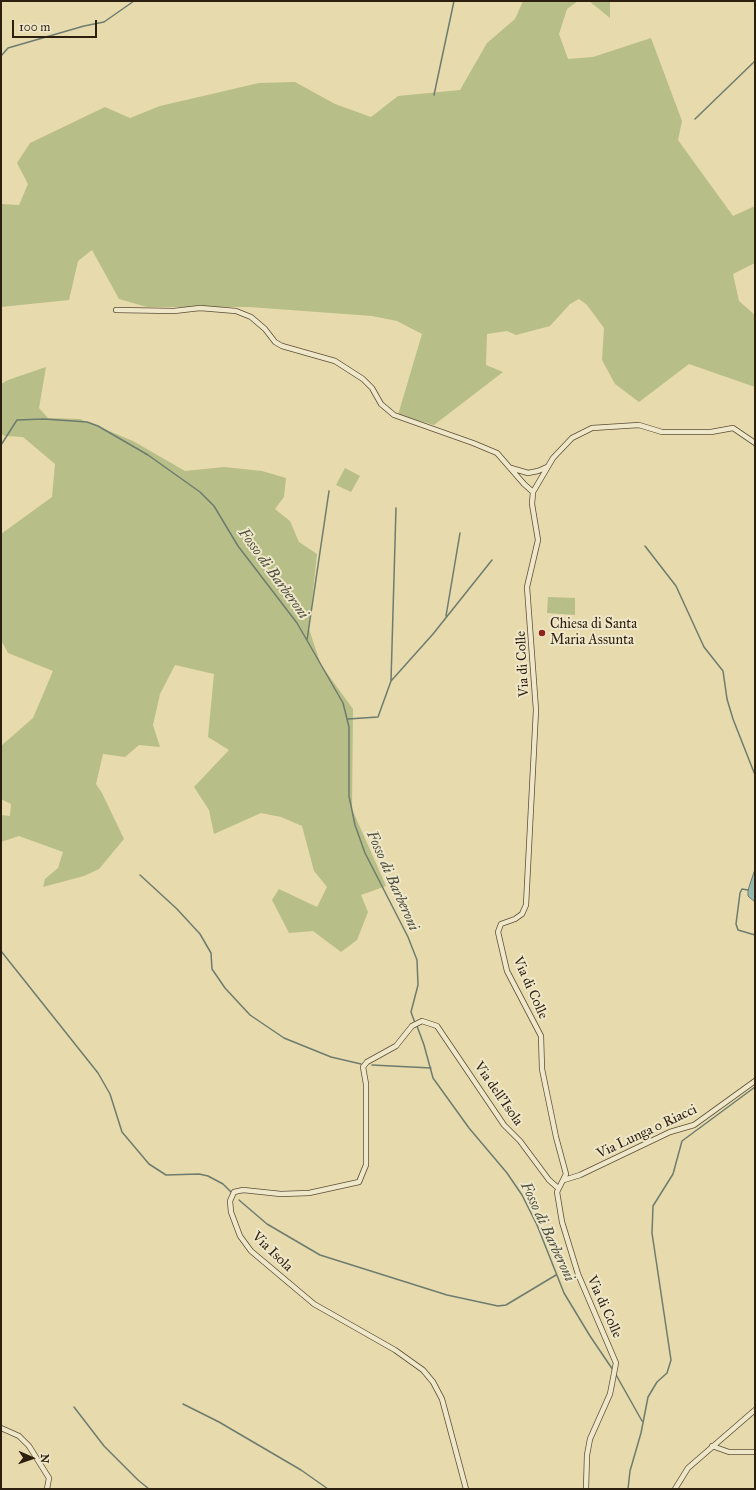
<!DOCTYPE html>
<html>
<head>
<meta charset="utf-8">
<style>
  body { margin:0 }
  #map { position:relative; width:756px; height:1490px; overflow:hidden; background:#e7daac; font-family:"IM FELL Great Primer",serif }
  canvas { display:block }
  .frame { position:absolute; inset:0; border:2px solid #2d1f0f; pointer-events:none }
  .north { position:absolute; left:12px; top:1438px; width:40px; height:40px; -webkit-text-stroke:3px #efe7c9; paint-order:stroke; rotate:92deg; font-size:11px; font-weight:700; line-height:16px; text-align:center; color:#2d1f0f }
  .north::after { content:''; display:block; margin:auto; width:14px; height:18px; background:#2d1f0f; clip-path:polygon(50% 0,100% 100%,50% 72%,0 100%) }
  .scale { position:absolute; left:12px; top:20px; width:85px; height:18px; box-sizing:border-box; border:2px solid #2d1f0f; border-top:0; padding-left:5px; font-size:12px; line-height:14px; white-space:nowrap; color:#2d1f0f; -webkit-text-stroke:3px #efe7c9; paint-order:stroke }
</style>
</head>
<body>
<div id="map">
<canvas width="756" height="1490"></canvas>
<div class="frame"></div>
<div class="north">N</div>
<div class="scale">100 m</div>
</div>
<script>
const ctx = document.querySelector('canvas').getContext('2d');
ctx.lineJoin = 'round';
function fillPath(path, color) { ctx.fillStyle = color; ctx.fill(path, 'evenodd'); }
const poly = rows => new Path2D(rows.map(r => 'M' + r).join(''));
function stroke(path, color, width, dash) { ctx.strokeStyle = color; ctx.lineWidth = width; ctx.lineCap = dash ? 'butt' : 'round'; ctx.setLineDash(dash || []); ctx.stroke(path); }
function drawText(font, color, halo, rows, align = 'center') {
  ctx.font = font + ' "IM FELL Great Primer",serif'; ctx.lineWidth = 4; ctx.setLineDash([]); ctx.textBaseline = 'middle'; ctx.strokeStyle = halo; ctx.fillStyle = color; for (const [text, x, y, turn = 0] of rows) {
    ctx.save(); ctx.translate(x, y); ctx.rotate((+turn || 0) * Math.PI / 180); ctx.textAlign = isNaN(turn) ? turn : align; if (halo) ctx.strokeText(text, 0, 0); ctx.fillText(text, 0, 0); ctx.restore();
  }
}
const green = poly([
  [523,1,578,1,567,9,559,34,568,59,593,57,651,38,682,121,678,140,733,216,755,206,755,263,733,274,739,301,755,315,755,387,689,364,639,402,615,384,602,360,604,328,587,305,579,299,570,304,550,326,516,335,507,331,487,334,486,365,503,372,434,425,398,415,422,334,397,321,372,316,249,307,147,307,119,299,92,250,78,261,69,300,1,307,1,204,19,205,28,184,17,163,30,143,105,107,130,118,160,106,259,83,295,82,335,104,371,117,398,96,460,90,487,43,515,19],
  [589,1,610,1,610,18],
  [46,367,39,408,48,418,80,419,133,441,185,471,224,467,262,471,286,478,284,497,275,509,290,521,299,542,317,554,309,629,321,665,353,709,352,809,386,886,361,895,368,912,357,940,341,952,313,931,289,933,272,900,279,889,317,907,327,887,314,871,302,826,281,817,261,813,214,834,209,810,194,787,229,750,208,737,214,674,175,665,160,694,153,725,160,747,139,745,125,757,103,754,96,784,102,793,124,839,99,869,84,876,43,887,45,879,58,868,63,852,19,836,1,842,1,815,10,816,11,804,1,799,1,746,33,718,53,671,8,653,1,640,1,534,52,497,55,464,23,437,5,436,1,434,1,384,8,380],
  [345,468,360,476,351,492,336,485],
  [548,597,575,598,575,615,547,613]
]);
const water = poly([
  [755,869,755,902,748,896,748,890,755,869]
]);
const stream = poly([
  [1,56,8,48,84,26,104,22,134,1],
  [434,95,454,1],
  [695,119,755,61],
  [1,445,17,420,44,419,87,422,98,426,148,455,200,492,214,506,238,546,297,623,343,703,349,727,349,796,355,825,365,853,408,937,417,960,418,985,411,1012,415,1023],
  [645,546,676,586,704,647,723,671,727,699,733,719,755,775],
  [446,616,460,533],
  [307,640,329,491],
  [391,681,433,634,492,560],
  [348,719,378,717,391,681,396,508],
  [140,875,177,909,200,934,211,953,212,969,225,988,250,1015,284,1038,331,1057,361,1064],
  [748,890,742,889,740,893,736,924,738,930,755,935],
  [1,951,98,1073,110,1094,122,1132,149,1164,166,1175,199,1174,208,1176,223,1184,231,1192],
  [417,1026,424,1045,433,1078,469,1128,507,1173,522,1195,537,1225,564,1293,590,1336,613,1370],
  [755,1047,755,1058],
  [372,1065,431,1068],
  [239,1200,267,1224,320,1255,447,1295,498,1306,506,1305,556,1275],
  [615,1373,642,1421],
  [183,1404,219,1422,301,1470,328,1489],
  [74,1407,104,1446,138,1480,149,1489],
  [628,1489,630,1471,641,1433,648,1397,657,1382,667,1373,671,1360,652,1233,653,1206,673,1174,682,1141,755,1087]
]);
const street = poly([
  [116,310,174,311,200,308,236,311,251,317,265,329,275,342,282,346,335,361,363,379,372,388,381,404,394,415,473,443,497,453,524,484,533,492,553,458,572,438,592,428,639,425,662,432,711,432,733,428,755,443],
  [511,468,528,473,538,471,547,467],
  [533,492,532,504,538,540,527,587,536,710,526,905,522,914,515,919,501,924,498,932,507,971,541,1036,542,1069,556,1137,566,1174,557,1192,562,1222,578,1274,616,1363,610,1394,590,1439,587,1455,586,1489],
  [564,1180,580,1175,670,1132,694,1125,755,1081],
  [1,1428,19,1436,29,1446,49,1478,47,1489],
  [712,1446,729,1452,755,1452],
  [466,1489,442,1399,433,1382,423,1370,395,1350,314,1304,251,1251,240,1236,231,1212,230,1201,234,1192,243,1190,281,1194,309,1193,359,1182,366,1165,366,1084,363,1067,367,1062,396,1046,412,1026,422,1021,437,1026,504,1125,520,1141,549,1180,558,1188],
  [675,1489,688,1468,755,1410]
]);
const markers = [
  [542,633,4,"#8f2418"]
];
const poiNames = [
  ["Chiesa di Santa",550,625],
  ["Maria Assunta",550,641]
];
const streetNames = [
  ["Via di Colle",523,664,-93],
  ["Via di Colle",530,988,66],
  ["Via dell'Isola",498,1094,55],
  ["Via Lunga o Riacci",647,1132,-25],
  ["Via Isola",272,1252,44],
  ["Via di Colle",604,1307,66]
];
const waterNames = [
  ["Fosso di Barberoni",273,574,54],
  ["Fosso di Barberoni",392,881,66],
  ["Fosso di Barberoni",547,1232,65]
];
fillPath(green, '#b8be87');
fillPath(water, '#97baaf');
stroke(water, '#6d7c6f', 1);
stroke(stream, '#6d7c6f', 1.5);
stroke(street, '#5c4e36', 6);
stroke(street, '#efe7c9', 4.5);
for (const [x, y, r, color] of markers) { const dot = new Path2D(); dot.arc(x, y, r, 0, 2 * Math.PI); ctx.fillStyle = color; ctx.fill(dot); stroke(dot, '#efe7c9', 1.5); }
drawText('14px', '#2d1f0f', '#efe7c9', poiNames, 'left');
drawText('14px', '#2d1f0f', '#efe7c9', streetNames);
drawText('italic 15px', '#4d4e3f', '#efe7c9', waterNames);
</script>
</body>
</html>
